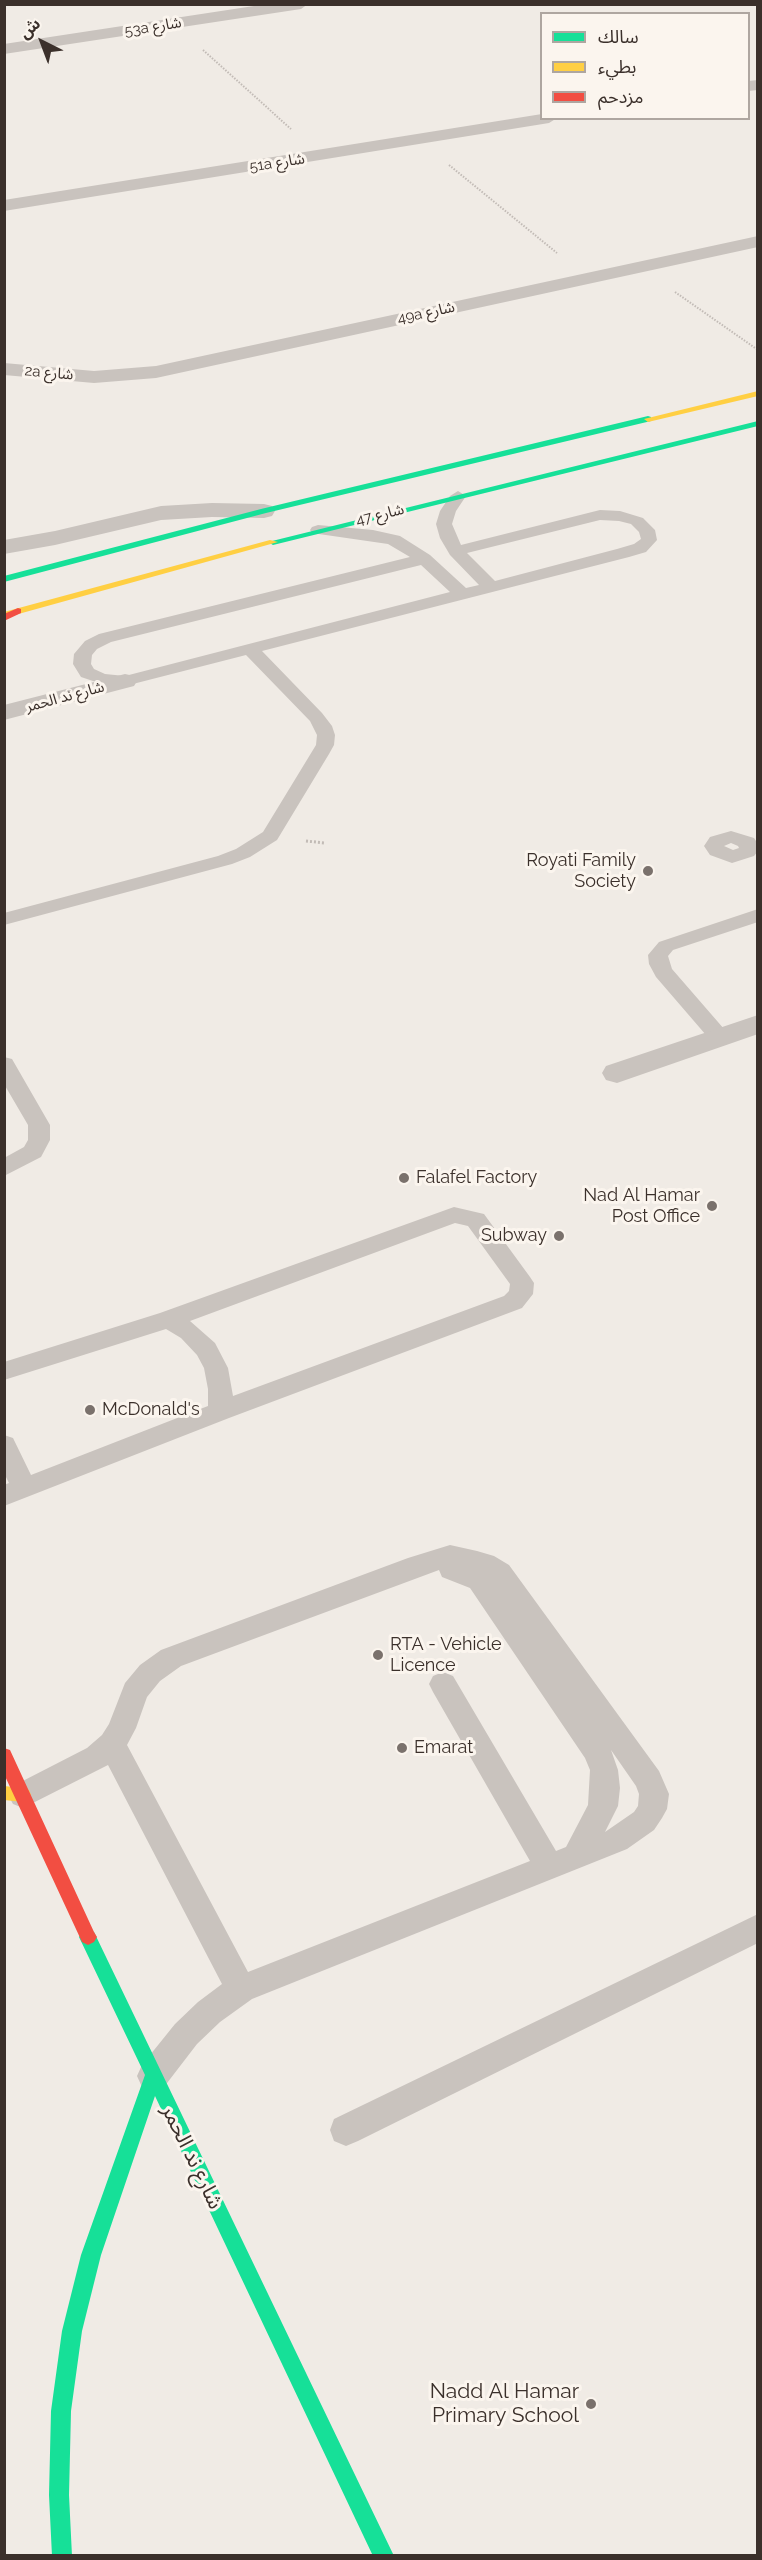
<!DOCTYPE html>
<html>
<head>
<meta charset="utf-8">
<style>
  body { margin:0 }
  #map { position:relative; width:762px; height:2560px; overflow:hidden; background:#f0ebe5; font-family:Raleway,"Noto Sans Arabic",sans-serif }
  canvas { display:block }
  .frame { position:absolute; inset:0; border:6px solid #3b302b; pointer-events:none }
  .legend { position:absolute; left:540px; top:12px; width:210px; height:108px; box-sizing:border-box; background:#fbf5ee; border:2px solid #aea6a0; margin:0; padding:8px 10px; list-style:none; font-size:18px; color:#3b302b }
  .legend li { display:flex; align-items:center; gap:12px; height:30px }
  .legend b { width:30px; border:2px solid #aea6a0 }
  .north { position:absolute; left:12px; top:12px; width:60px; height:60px; -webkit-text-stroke:4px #fbf5ee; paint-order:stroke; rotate:318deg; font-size:16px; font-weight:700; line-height:24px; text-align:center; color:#3b302b }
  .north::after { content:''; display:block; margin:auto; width:21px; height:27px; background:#3b302b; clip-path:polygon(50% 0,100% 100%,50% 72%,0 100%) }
</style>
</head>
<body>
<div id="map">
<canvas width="762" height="2560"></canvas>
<div class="frame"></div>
<ul class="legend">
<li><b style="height:8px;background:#16e098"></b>سالك</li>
<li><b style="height:8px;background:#ffcf43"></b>بطيء</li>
<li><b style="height:8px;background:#f24e42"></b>مزدحم</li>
</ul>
<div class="north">ش</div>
</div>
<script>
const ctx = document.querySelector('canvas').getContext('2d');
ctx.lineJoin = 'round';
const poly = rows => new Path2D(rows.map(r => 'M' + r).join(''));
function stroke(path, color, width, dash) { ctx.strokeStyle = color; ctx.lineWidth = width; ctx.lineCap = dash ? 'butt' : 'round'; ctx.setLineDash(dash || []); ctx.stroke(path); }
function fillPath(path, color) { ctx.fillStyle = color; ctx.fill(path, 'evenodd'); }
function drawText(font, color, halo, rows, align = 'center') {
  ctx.font = font + ' Raleway,"Noto Sans Arabic",sans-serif'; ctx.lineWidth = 6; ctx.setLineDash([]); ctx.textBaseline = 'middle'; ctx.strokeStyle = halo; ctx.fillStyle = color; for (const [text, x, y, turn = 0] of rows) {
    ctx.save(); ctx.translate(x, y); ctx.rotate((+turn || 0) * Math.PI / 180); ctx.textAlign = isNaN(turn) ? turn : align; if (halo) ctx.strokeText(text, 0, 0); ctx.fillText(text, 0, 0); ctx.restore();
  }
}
const pathFar1 = poly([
  [203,50,291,129],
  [449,165,557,253],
  [675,292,758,350]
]);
const path = poly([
  [306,841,325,843]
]);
const lane = poly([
  [458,491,466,496,456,511,452,524,461,545,600,510,620,511,643,518,655,530,657,540,646,552,629,557,262,651,322,713,332,726,335,735,334,745,329,754,277,840,250,857,232,864,4,925,4,913,218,856,236,849,263,832,316,745,317,735,310,721,246,655,125,686,102,684,81,677,73,664,74,654,85,641,99,634,410,557,388,544,312,533,310,530,312,527,318,525,373,530,400,536,430,555,466,588,479,585,450,555,440,538,436,524,440,511,450,496,458,491],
  [600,520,619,521,631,524,639,532,641,539,634,544,617,549,495,581,467,553,600,520],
  [421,565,450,592,125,676,105,674,94,669,91,664,92,655,97,649,111,642,421,565],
  [731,831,754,838,758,844,758,851,754,856,732,863,710,855,704,846,710,837,731,831],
  [731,843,738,846,739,848,733,850,724,846,731,843],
  [758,909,758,922,673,950,668,956,672,969,731,1037,728,1042,720,1044,712,1042,656,977,649,964,648,955,659,942,758,909],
  [4,1057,12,1059,50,1125,50,1140,41,1157,4,1176,4,1158,24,1147,28,1140,28,1125,4,1084,4,1057],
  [454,1207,484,1214,530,1277,534,1283,533,1294,522,1308,229,1418,4,1506,4,1485,9,1483,4,1473,4,1435,13,1438,31,1475,208,1406,208,1389,204,1368,197,1355,181,1338,166,1329,4,1380,4,1362,160,1313,454,1207],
  [455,1223,468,1226,510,1284,509,1291,504,1296,233,1396,228,1368,215,1343,190,1321,455,1223],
  [450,1545,477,1551,494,1556,509,1565,659,1771,669,1794,667,1809,662,1818,654,1830,627,1849,252,1999,220,2022,197,2044,164,2087,153,2091,142,2087,137,2076,142,2065,175,2024,198,2002,222,1984,108,1765,23,1808,13,1804,8,1795,13,1786,87,1748,102,1735,109,1724,125,1683,140,1665,161,1650,408,1558,450,1545],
  [439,1570,442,1577,470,1588,585,1758,590,1770,588,1805,566,1847,556,1851,453,1676,443,1672,433,1676,429,1684,433,1692,530,1861,248,1972,127,1745,136,1728,147,1697,160,1681,181,1666,439,1570],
  [611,1750,636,1786,639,1794,638,1806,634,1812,605,1832,618,1806,620,1788,618,1770,611,1750],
  [758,1914,758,1943,358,2141,346,2146,334,2141,330,2130,334,2119,758,1914]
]);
const street = poly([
  [267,4,308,4,301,9,4,54,4,44,267,4],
  [758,80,758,90,748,91,748,81,758,80],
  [542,114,542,118,557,118,549,123,4,211,4,200,542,114],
  [758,236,758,247,156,378,94,383,4,375,4,363,94,371,156,366,758,236],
  [212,503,264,504,272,506,275,511,272,516,264,518,212,517,161,520,55,545,4,554,4,540,55,531,161,506,212,503],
  [125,674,134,676,137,681,134,686,4,720,4,705,125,674],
  [758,1015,758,1034,617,1083,606,1080,602,1073,606,1066,758,1015]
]);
const fast = poly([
  [648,416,651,417,651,421,266,513,4,582,4,576,261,509,648,416],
  [758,421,758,426,273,545,268,542,758,421],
  [88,1929,94,1932,394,2556,373,2556,155,2096,101,2255,82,2331,71,2411,69,2495,72,2556,52,2556,49,2495,51,2411,62,2331,81,2255,145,2075,79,1937,82,1932,88,1929]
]);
const slow = poly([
  [758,391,758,396,648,422,644,419,758,391],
  [270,540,278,542,4,618,4,612,270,540],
  [4,1786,23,1788,29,1790,31,1795,29,1800,23,1802,4,1800,4,1786]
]);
const jam = poly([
  [18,608,21,609,21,613,4,621,4,614,18,608],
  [4,1748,10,1750,94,1932,97,1937,94,1942,88,1945,82,1942,4,1774,4,1748]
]);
const markers = [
  [648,871,6,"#7a716c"],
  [404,1178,6,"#7a716c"],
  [712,1206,6,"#7a716c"],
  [559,1236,6,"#7a716c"],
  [90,1410,6,"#7a716c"],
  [378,1655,6,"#7a716c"],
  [402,1748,6,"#7a716c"],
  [591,2404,6,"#7a716c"]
];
const farStreetnames = [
  ["53a شارع",153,27,-9],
  ["51a شارع",277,163,-9],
  ["49a شارع",426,313,-12],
  ["2a شارع",49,373,5],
  ["شارع 47",380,515,-14],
  ["شارع ند الحمر",65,697,-15]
];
const poiNames = [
  ["Royati Family",636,861,"right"],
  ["Society",636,882,"right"],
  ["Falafel Factory",416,1178],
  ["Nad Al Hamar",700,1196,"right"],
  ["Post Office",700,1217,"right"],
  ["Subway",547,1236,"right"],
  ["McDonald's",102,1410],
  ["RTA - Vehicle",390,1645],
  ["Licence",390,1666],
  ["Emarat",414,1748]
];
const nearStreetnames = [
  ["شارع ند الحمر",192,2157,64]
];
const nearPoinames = [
  ["Nadd Al Hamar",579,2392],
  ["Primary School",579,2416]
];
stroke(pathFar1, '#c2bbb6', 2, [1.5, 1.5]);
stroke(path, '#c2bbb6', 3, [2, 2]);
fillPath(lane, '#c9c3be');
fillPath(street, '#c9c3be');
fillPath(fast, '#16e098');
fillPath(slow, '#ffcf43');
fillPath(jam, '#f24e42');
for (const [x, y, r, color] of markers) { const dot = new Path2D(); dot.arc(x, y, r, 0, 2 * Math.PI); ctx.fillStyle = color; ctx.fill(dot); stroke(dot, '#fbf5ee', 2); }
drawText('15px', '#3b302b', '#fbf5ee', farStreetnames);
drawText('18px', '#3b302b', '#fbf5ee', poiNames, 'left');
drawText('21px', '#3b302b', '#fbf5ee', nearStreetnames);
drawText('21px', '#3b302b', '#fbf5ee', nearPoinames, 'right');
</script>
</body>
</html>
